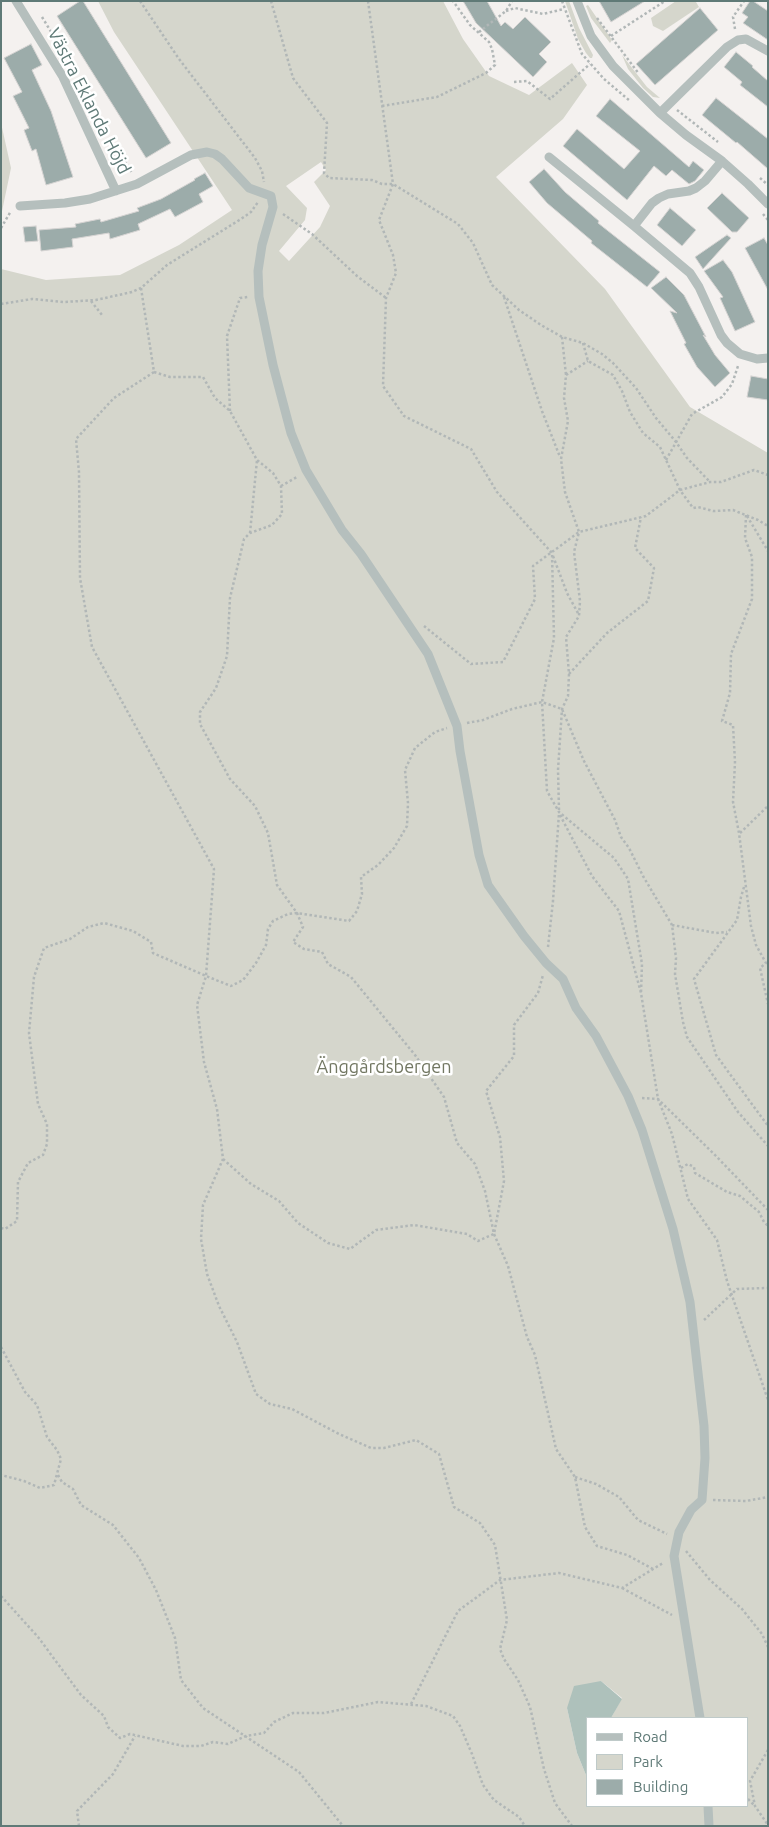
<!DOCTYPE html>
<html>
<head>
<meta charset="utf-8">
<style>
  body { margin:0 }
  #map { position:relative; width:769px; height:1827px; overflow:hidden; background:#f4f1ef; font-family:Ubuntu,sans-serif }
  canvas { display:block }
  .frame { position:absolute; inset:0; border:2px solid #5f7a77; pointer-events:none }
  .legend { position:absolute; left:586px; top:1717px; width:162px; height:90px; box-sizing:border-box; background:#fff; border:1px solid #bfcac9; margin:0; padding:6px 9px; list-style:none; font-size:15px; color:#5f7a77 }
  .legend li { display:flex; align-items:center; gap:10px; height:25px }
  .legend b { width:25px; border:1px solid #bfcac9 }
</style>
</head>
<body>
<div id="map">
<canvas width="769" height="1827"></canvas>
<div class="frame"></div>
<ul class="legend">
<li><b style="height:6px;background:#b5bfbd"></b>Road</li>
<li><b style="height:14px;background:#d5d6cc"></b>Park</li>
<li><b style="height:14px;background:#9cacaa"></b>Building</li>
</ul>
</div>
<script>
const ctx = document.querySelector('canvas').getContext('2d');
ctx.lineJoin = 'round';
function fillPath(path, color) { ctx.fillStyle = color; ctx.fill(path, 'evenodd'); }
const poly = rows => new Path2D(rows.map(r => 'M' + r).join(''));
function stroke(path, color, width, dash) { ctx.strokeStyle = color; ctx.lineWidth = width; ctx.lineCap = dash ? 'butt' : 'round'; ctx.setLineDash(dash || []); ctx.stroke(path); }
function drawText(font, color, halo, rows, align = 'center') {
  ctx.font = font + ' Ubuntu,sans-serif'; ctx.lineWidth = 5; ctx.setLineDash([]); ctx.textBaseline = 'middle'; ctx.strokeStyle = halo; ctx.fillStyle = color; for (const [text, x, y, turn = 0] of rows) {
    ctx.save(); ctx.translate(x, y); ctx.rotate((+turn || 0) * Math.PI / 180); ctx.textAlign = isNaN(turn) ? turn : align; if (halo) ctx.strokeText(text, 0, 0); ctx.fillText(text, 0, 0); ctx.restore();
  }
}
const green = poly([
  [98,1,443,1,463,39,489,76,529,95,572,63,587,85,563,119,496,177,605,289,690,407,768,453,768,1826,1,1826,1,269,46,280,120,275,179,245,232,210,114,32],
  [321,162,326,170,314,182,330,206,320,227,289,261,279,251,305,220,307,208,286,186],
  [601,1681,622,1698,611,1718,748,1718,748,1806,588,1806,588,1780,577,1753,567,1708],
  [565,1,569,1,579,28,593,55,592,58,590,58,586,53,578,39],
  [676,1,697,1,696,2,699,7,663,31,653,26,651,18],
  [588,5,612,40,610,43,591,18,586,6],
  [622,55,647,87,660,98,653,97,643,88,628,69],
  [1,123,11,168,1,216]
]);
const water = poly([
  [601,1681,622,1699,611,1718,588,1718,588,1780,577,1753,567,1708,574,1686]
]);
const building = poly([
  [80,1,83,1,171,143,146,158,57,16,80,1],
  [463,1,487,1,501,26,505,22,513,29,525,17,551,42,539,54,547,62,533,77,476,23,463,1],
  [599,1,645,1,611,22,599,1],
  [750,1,753,1,768,11,768,40,743,23,748,17,742,13,750,1],
  [700,8,718,30,655,85,636,64,700,8],
  [31,44,42,65,32,70,51,111,73,177,46,185,36,149,32,151,24,130,29,128,13,96,22,92,4,58,31,44],
  [736,52,753,66,752,67,768,81,768,107,740,85,742,82,724,67,736,52],
  [716,98,768,139,768,169,737,142,736,143,702,115,716,98],
  [610,99,689,167,693,161,704,170,695,181,689,184,672,170,666,176,654,166,627,200,563,146,577,129,624,169,640,151,596,116,610,99],
  [544,169,565,192,599,221,598,223,660,272,647,287,591,243,592,241,547,203,529,182,544,169],
  [205,173,213,186,199,194,203,202,175,217,170,209,138,224,140,230,110,239,109,233,72,239,73,247,41,251,39,230,76,227,75,224,100,219,101,222,139,211,137,208,161,199,195,180,194,179,205,173],
  [722,193,749,218,737,232,732,232,707,208,722,193],
  [670,208,696,230,682,246,657,225,670,208],
  [36,226,38,241,25,242,23,227,36,226],
  [727,235,731,238,703,269,695,257,727,235],
  [764,238,768,245,768,290,745,248,764,238],
  [723,260,732,272,755,322,735,331,720,298,723,297,704,271,723,260],
  [666,277,684,295,706,337,703,335,715,355,730,373,715,387,697,367,684,344,686,343,670,311,677,313,651,288,666,277],
  [751,376,768,379,768,400,747,397,751,376]
]);
const path = poly([
  [140,1,179,59,255,158,262,171,264,182],
  [271,1,293,78,327,123,324,173,329,178,372,180,382,184,393,184,458,224,473,243,492,285,519,310,541,325,562,337,583,343,602,354,613,363,636,388,656,418,676,442,687,458,710,482],
  [368,1,393,184,379,220,393,255,396,273,386,298,383,386,404,416,471,449,497,492,552,553,554,638,542,702,547,791,559,812,614,858,628,879,642,964,641,993],
  [562,1,582,54,604,79,630,101],
  [506,11,515,8,543,14,564,9],
  [42,17,64,53],
  [597,18,639,74],
  [735,29,733,17,744,1],
  [479,32,506,11,512,1],
  [611,36,665,1],
  [514,82,527,81,550,99,590,64],
  [382,106,437,97,486,73,495,65,492,49,489,42,470,25,453,1],
  [677,110,718,142],
  [112,155,123,158,132,173],
  [760,178,768,185],
  [283,214,312,234,357,276,386,298],
  [763,214,768,220],
  [1,228,11,211],
  [141,288,154,372],
  [504,297,542,411,560,457],
  [91,301,102,315],
  [1,304,32,299,64,302,96,300,132,292,141,288,167,265,241,219,251,212,258,202],
  [562,337,566,375],
  [583,343,588,361,613,375,622,391,630,412,643,433,660,447,680,490,693,508,698,507,713,511,733,510,758,520,768,526],
  [154,372,114,398,76,439,79,472,80,578,92,647,214,869,206,976,197,1005,204,1062,217,1109,223,1159,203,1205,201,1239,207,1274,219,1306,237,1342,256,1394,270,1404,292,1409,339,1434,371,1448,384,1448,416,1440,439,1454,454,1507,480,1523,495,1545,507,1620,500,1649,504,1659,518,1680,530,1707,544,1769,555,1803,572,1826],
  [154,372,170,377,203,377,215,398,230,411,257,460,273,473,281,486,282,514,272,525,250,533,244,539,230,598,227,656,216,688,200,712,200,724,230,779,255,806,268,833,277,885,297,913,303,927,293,942,304,949,322,952,328,964,351,977,415,1055,444,1097,457,1143,475,1164,485,1191,494,1234,508,1266,527,1337,535,1355,556,1449,575,1477,585,1527,597,1546,627,1555,653,1569],
  [230,411,227,336,240,298,248,297],
  [666,460,692,414,722,397,732,384,738,366],
  [281,486,297,477],
  [746,515,745,538,752,557,752,599,731,654,730,693,722,721,733,725,735,762,733,802,739,833,751,926,756,945,766,963,760,968,768,1004],
  [747,516,768,551],
  [250,533,257,460],
  [553,556,567,593,579,615],
  [424,626,471,664,503,662,535,599,533,566,579,532,646,516,680,490,710,482,721,482,754,470,768,475],
  [569,674,607,633,648,601,654,568,635,548,641,517],
  [467,723,483,720,512,709,542,702,562,709,584,761,615,820,621,837,629,848,643,876,672,925,676,958,675,974,683,1022,687,1037,738,1112,768,1146],
  [559,810,558,770,562,709,568,696,569,674,566,637,579,616,580,601,574,552,579,532,565,492,561,459,568,421,564,398,566,375,588,361],
  [560,815,592,876,619,911,641,993,658,1099,672,1134,688,1199,717,1240,727,1281,768,1400],
  [740,833,768,806],
  [744,887,741,897,737,920,694,979,716,1055,768,1126],
  [672,925,716,933,727,932],
  [548,947,553,901,559,813],
  [642,1098,658,1099,715,1155,768,1210],
  [223,1159,251,1184,279,1201,298,1223,328,1243,350,1249,376,1230,414,1225,467,1234,478,1241,494,1234,504,1181,500,1137,486,1091,514,1056,514,1025,538,993,543,975],
  [681,1168,688,1164,694,1167,695,1173,727,1192,740,1196,759,1212,764,1222,768,1226],
  [1,1228,5,1229,17,1221,18,1182,28,1163,43,1155,47,1144,47,1124,38,1104,29,1033,34,977,44,948,70,939,88,927,104,923,133,931,151,942,153,953,206,976,231,986,243,980,256,963,266,945,268,929,273,921,288,914,297,913,349,921,357,911,362,894,361,877,378,865,394,848,407,826,408,803,405,770,415,748,435,732,447,728],
  [704,1320,737,1289,768,1288],
  [1,1347,25,1392,37,1405,47,1437,57,1450,61,1459,54,1485,40,1488,24,1481,1,1475],
  [58,1475,62,1482,73,1489,81,1505,113,1525,139,1558,156,1590,175,1638,181,1680,203,1708,299,1772,343,1826],
  [575,1477,596,1484,619,1497,638,1520,667,1534],
  [713,1500,746,1501,768,1497],
  [686,1551,710,1580,742,1609,762,1634,768,1647],
  [622,1588,672,1615],
  [1,1596,38,1637,81,1695,104,1716,108,1727,120,1738,130,1734,183,1746,201,1746,213,1742,228,1744,246,1736,264,1733,274,1722,293,1713,324,1713,378,1702,426,1706,453,1716,460,1726,472,1754,483,1785,494,1800,519,1817,525,1826],
  [411,1704,458,1611,500,1580,559,1573,622,1588,663,1563],
  [768,1750,750,1781,755,1806,768,1825],
  [748,1799,754,1805],
  [79,1826,77,1811,113,1774,135,1736]
]);
const minor = poly([
  [16,1,63,77,116,191],
  [577,1,591,36,613,66,660,113,686,135,722,161,748,184,768,204],
  [660,113,727,47,738,40,746,39,768,51],
  [549,157,634,226,690,273,699,287,721,335,727,343,740,354,757,359,768,358],
  [20,206,65,203,90,199,137,184,191,155,207,152,215,154,222,159,249,188,271,196,273,207,262,245,258,271,259,297,273,365,291,433,306,470,342,530,361,554,428,654,457,726,460,751,479,855,488,885,524,936,546,963,563,979,576,1008,596,1036,628,1096,642,1130,673,1229,690,1302,704,1426,705,1458,702,1500,691,1510,679,1532,674,1556,700,1718],
  [634,226,652,203,659,198,668,194,689,191,696,188,705,181,722,161],
  [708,1806,709,1826]
]);
const streetNames = [
  ["Västra Eklanda Höjd",89,101,63]
];
const parkNames = [
  ["Änggårdsbergen",384,1067]
];
fillPath(green, '#d5d6cc');
fillPath(water, '#aec1bb');
fillPath(building, '#9cacaa');
stroke(building, '#d5d3d2', 1);
stroke(path, '#b1b7b7', 2.5, [2.5, 2.5]);
stroke(minor, '#b5bfbd', 9);
drawText('18px', '#5f7a77', '#fff', streetNames);
drawText('18px', '#727762', '#fff', parkNames);
</script>
</body>
</html>
